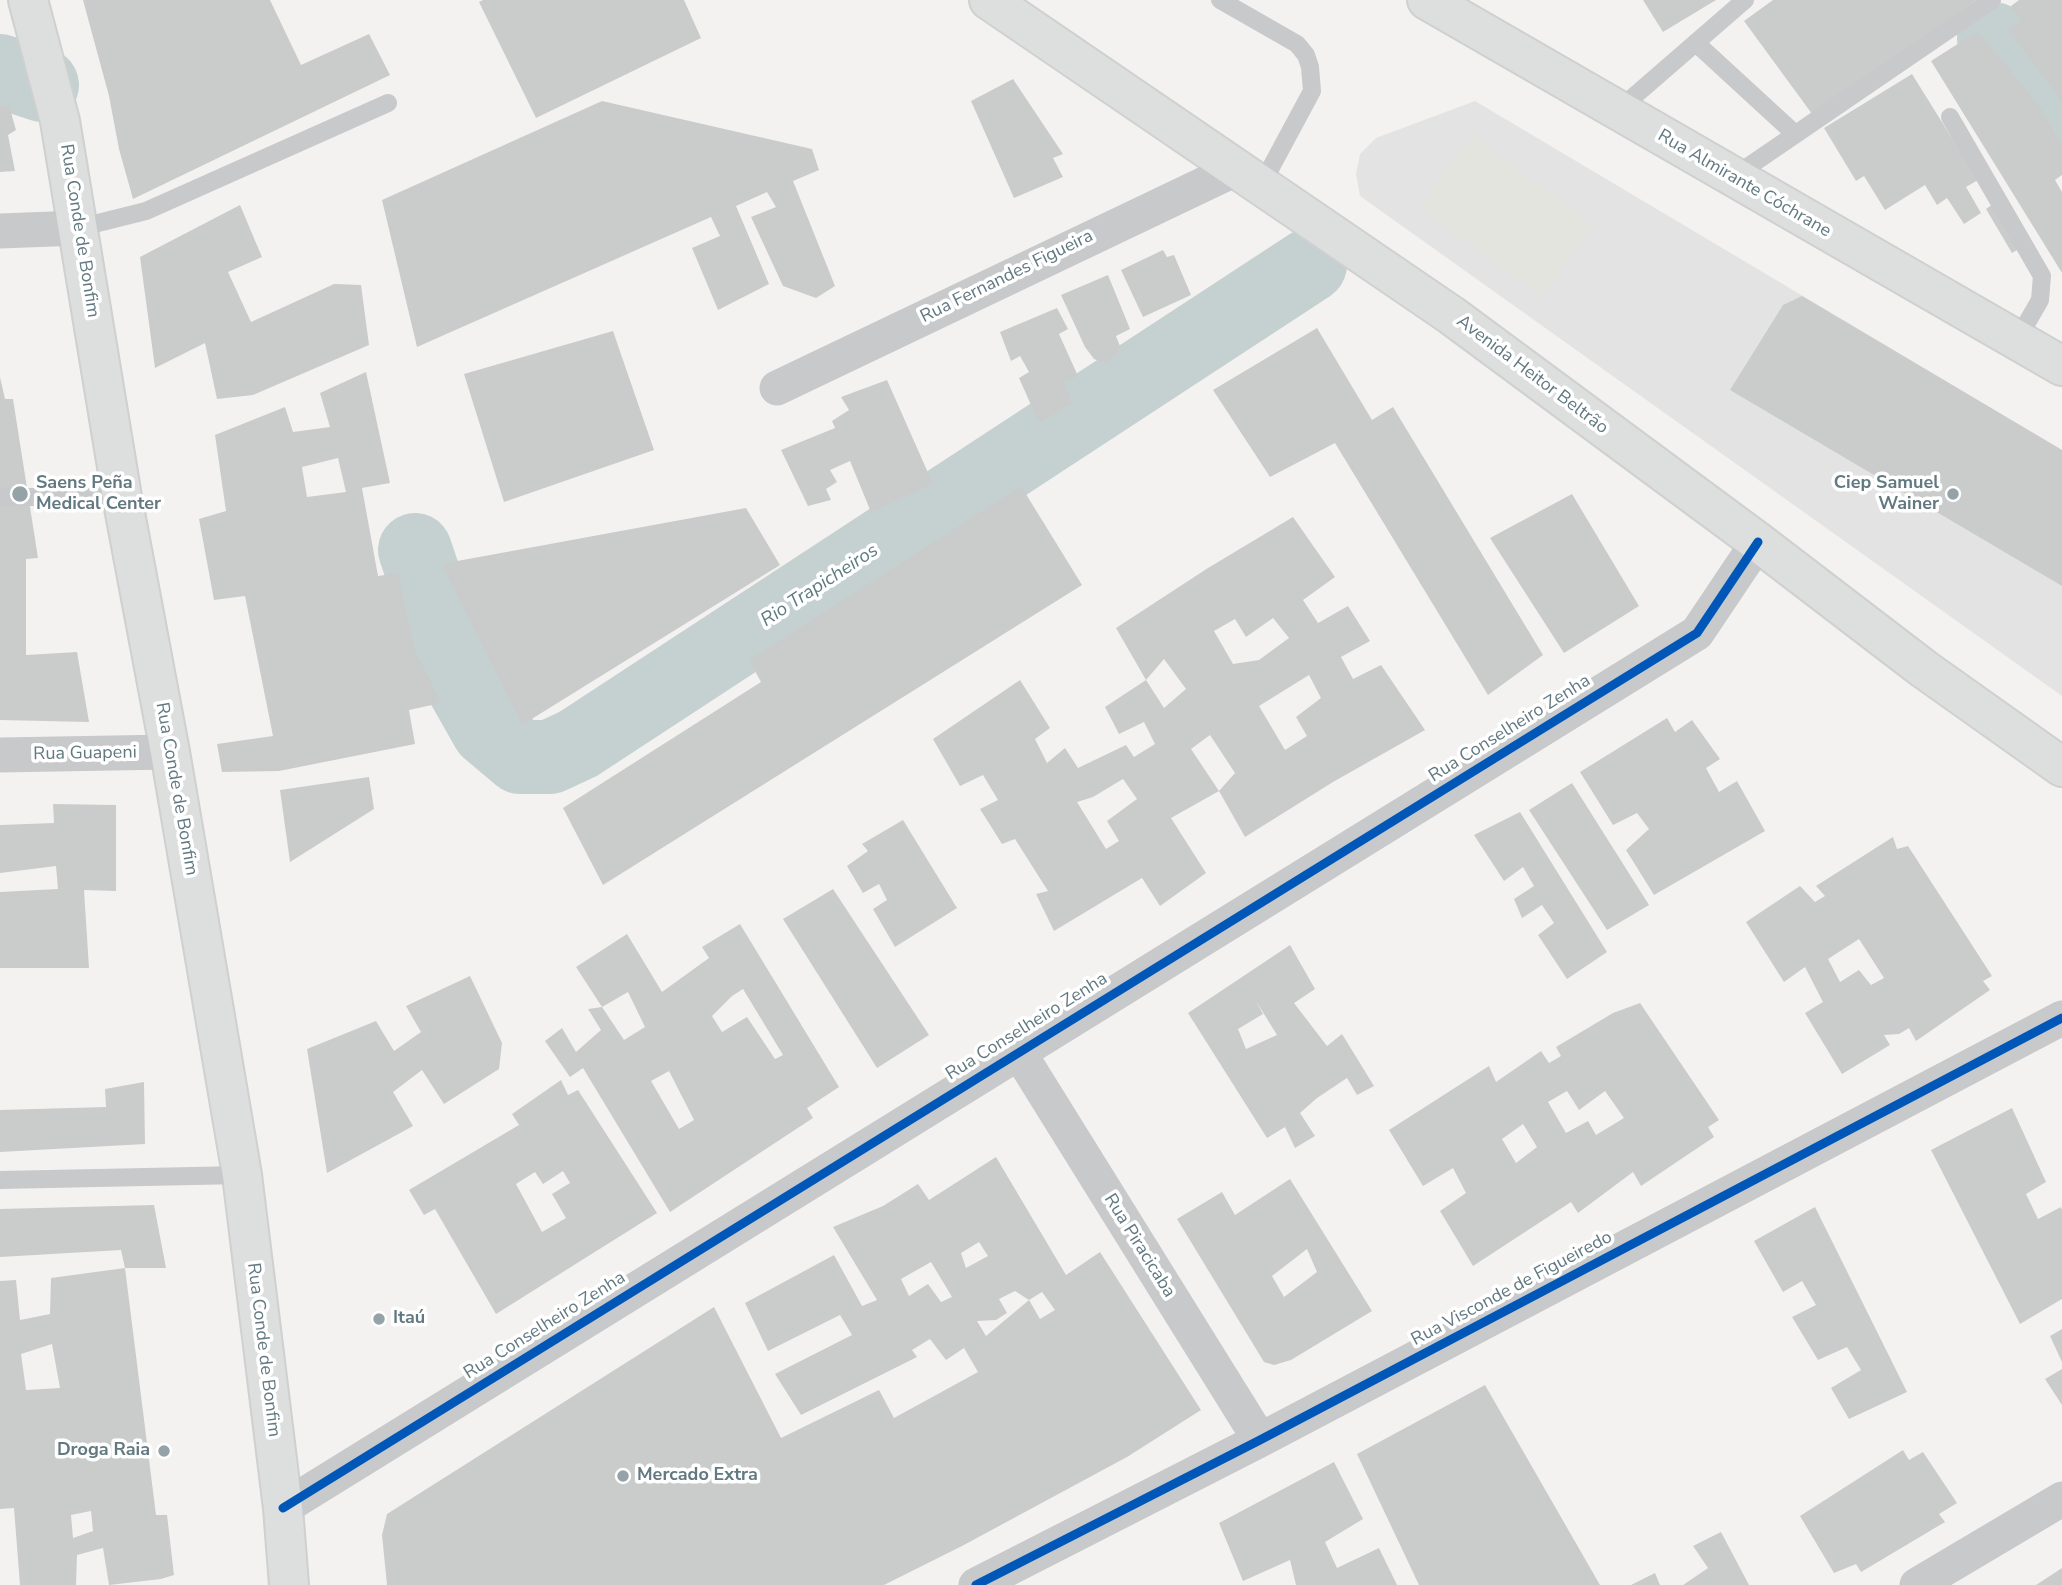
<!DOCTYPE html>
<html>
<head>
<meta charset="utf-8">
<style>
  body { margin:0 }
  canvas { display:block; background:#f3f2f0 }
</style>
</head>
<body>
<canvas width="2062" height="1585"></canvas>
<script>
const ctx = document.querySelector('canvas').getContext('2d');
ctx.lineJoin = 'round';
function fillPath(path, color) { ctx.fillStyle = color; ctx.fill(path, 'evenodd'); }
const poly = rows => new Path2D(rows.map(r => 'M' + r).join(''));
function stroke(path, color, width, dash) { ctx.strokeStyle = color; ctx.lineWidth = width; ctx.lineCap = dash ? 'butt' : 'round'; ctx.setLineDash(dash || []); ctx.stroke(path); }
function drawText(font, color, halo, rows, align = 'center') {
  ctx.font = font + ' "Nunito Sans",sans-serif'; ctx.lineWidth = 7; ctx.setLineDash([]); ctx.textBaseline = 'middle'; ctx.strokeStyle = halo; ctx.fillStyle = color; for (const [text, x, y, turn = 0] of rows) {
    ctx.save(); ctx.translate(x, y); ctx.rotate((+turn || 0) * Math.PI / 180); ctx.textAlign = isNaN(turn) ? turn : align; if (halo) ctx.strokeText(text, 0, 0); ctx.fillText(text, 0, 0); ctx.restore();
  }
}
const built = poly([
  [1475,101,2062,450,2062,696,1360,196,1356,174,1360,154,1376,138]
]);
const green = poly([
  [1471,136,1593,225,1542,296,1420,208]
]);
const river = poly([
  [1994,39,2062,122],
  [0,71,42,85],
  [415,550,458,677,488,730,520,757,550,757,578,744,1310,265]
]);
const building = poly([
  [83,0,270,0,301,65,369,34,390,75,133,199,119,149,109,96],
  [483,0,684,0,701,38,536,118,479,2],
  [1643,0,1716,0,1663,32],
  [1773,0,1976,0,1815,118,1744,21],
  [2019,0,2062,0,2062,102,2009,31,2021,20,2011,6],
  [1978,31,2038,104,2062,144,2062,175,2055,180,2062,192,2062,273,1931,61],
  [1912,74,1978,180,1966,187,1981,213,1964,224,1947,198,1937,205,1925,185,1885,210,1864,176,1856,181,1824,128],
  [1013,79,1063,154,1053,158,1063,177,1014,198,971,101],
  [602,101,812,149,819,170,793,181,835,286,816,298,783,286,751,217,776,207,767,192,736,206,769,284,718,310,692,248,720,236,711,217,417,347,382,200],
  [9,105,16,130,8,135,15,171,0,172,0,106],
  [1993,204,2020,248,2012,253,1986,209],
  [240,205,262,257,228,272,251,322,334,284,361,285,369,345,253,395,217,399,205,343,155,368,140,257],
  [1163,250,1167,257,1174,255,1191,295,1143,317,1121,270],
  [1108,275,1130,329,1116,336,1120,346,1117,355,1104,363,1094,359,1085,347,1061,295],
  [1802,296,2062,450,2062,586,1730,390,1783,305],
  [1057,308,1068,329,1059,334,1078,376,1064,382,1072,404,1039,423,1019,378,1029,372,1020,356,1011,361,1000,332],
  [1317,328,1372,420,1393,407,1543,655,1488,695,1335,443,1270,477,1213,390],
  [613,331,654,450,504,502,464,374],
  [366,372,390,483,362,488,378,576,398,573,414,648,441,703,409,710,415,744,279,771,222,772,217,744,273,736,245,596,214,600,199,519,226,511,215,435,285,407,293,432,330,427,320,393],
  [338,458,346,492,307,497,302,467],
  [0,377,5,399,13,399,38,558,26,559,26,655,77,652,89,722,0,720],
  [887,380,933,484,871,512,850,461,830,470,837,482,826,489,831,500,808,506,781,450,835,428,832,421,849,410,841,397],
  [1021,486,1082,585,603,885,563,808,761,682,749,660],
  [1572,494,1639,606,1564,653,1490,538],
  [746,508,780,565,522,725,441,564],
  [1293,517,1335,577,1303,600,1318,623,1348,606,1370,641,1341,657,1353,679,1381,665,1425,730,1333,782,1245,837,1219,791,1235,773,1210,735,1191,749,1219,791,1171,818,1206,873,1160,906,1142,878,1054,931,1036,894,1048,891,1015,839,1002,844,980,809,998,800,983,775,960,786,933,739,1020,680,1050,728,1035,739,1047,763,1065,748,1078,768,1126,745,1134,757,1155,744,1144,722,1119,734,1105,707,1146,680,1164,708,1186,689,1164,659,1146,680,1116,628,1208,568],
  [1273,618,1289,638,1259,660,1233,664,1214,631,1235,619,1246,637],
  [1309,675,1321,698,1296,717,1307,736,1285,750,1259,706],
  [1123,779,1137,799,1107,821,1119,841,1106,849,1077,802,1093,797],
  [1667,718,1675,732,1692,720,1720,759,1706,768,1719,792,1737,781,1765,831,1654,895,1626,850,1649,829,1637,813,1613,825,1580,772],
  [369,777,374,809,290,862,280,790],
  [1572,783,1649,905,1607,930,1529,810],
  [53,804,116,805,116,891,84,890,89,968,0,968,0,892,58,889,56,866,0,873,0,825,54,823],
  [1520,812,1607,952,1567,979,1538,935,1554,923,1542,905,1522,918,1514,899,1534,886,1523,867,1504,881,1474,835],
  [903,820,957,908,895,947,873,909,887,900,879,884,863,893,847,866,868,851,862,844],
  [1893,837,1897,849,1908,846,1992,976,1983,981,1990,990,1916,1041,1909,1028,1899,1034,1884,1035,1890,1045,1842,1074,1805,1013,1823,1002,1805,967,1784,982,1746,922,1800,886,1815,902,1825,896,1816,886],
  [1859,939,1884,978,1871,985,1859,970,1840,982,1828,959],
  [833,889,929,1035,877,1068,783,919],
  [740,924,839,1087,807,1108,813,1118,670,1212,583,1068,570,1077,545,1041,562,1028,576,1052,601,1030,588,1009,602,1007,624,1040,645,1027,628,992,602,1007,576,967,627,934,662,992,709,958,702,947],
  [743,989,783,1055,775,1059,747,1017,722,1032,712,1016,732,996],
  [669,1071,694,1120,679,1129,651,1081],
  [1290,945,1315,989,1294,1003,1327,1046,1342,1034,1374,1086,1357,1095,1347,1078,1317,1098,1300,1113,1315,1136,1295,1148,1285,1127,1267,1138,1188,1013],
  [1256,1001,1277,1035,1246,1049,1238,1029,1263,1014],
  [470,976,502,1043,499,1069,444,1104,422,1070,393,1092,413,1126,327,1173,307,1049,376,1021,394,1051,421,1032,406,1006],
  [1640,1003,1719,1120,1708,1127,1714,1137,1641,1186,1633,1172,1578,1213,1571,1202,1473,1266,1440,1211,1466,1193,1453,1168,1423,1186,1389,1130,1489,1066,1496,1082,1541,1051,1549,1063,1561,1056,1556,1047,1613,1013],
  [1567,1091,1579,1110,1605,1091,1624,1118,1596,1135,1588,1121,1566,1133,1548,1102],
  [1523,1124,1537,1147,1516,1163,1502,1139],
  [561,1080,568,1095,578,1090,657,1213,496,1314,435,1209,424,1215,409,1190,519,1125,512,1114],
  [563,1171,570,1183,552,1194,566,1218,542,1232,516,1184,535,1172,543,1184],
  [144,1082,145,1144,0,1152,0,1110,106,1107,105,1089],
  [2012,1108,2046,1182,2026,1194,2038,1219,2061,1207,2062,1210,2062,1299,2020,1324,1931,1150],
  [996,1157,1066,1275,1100,1252,1201,1410,1127,1457,962,1546,884,1585,387,1585,382,1535,387,1514,714,1307,781,1438,879,1390,894,1418,978,1372,964,1348,946,1360,930,1339,912,1350,917,1357,801,1415,775,1374,852,1335,840,1315,768,1351,745,1303,834,1255,862,1306,877,1300,833,1227,883,1206,918,1184,929,1200],
  [979,1242,988,1256,966,1268,961,1253],
  [931,1262,952,1297,941,1302,928,1284,909,1296,901,1279],
  [1015,1291,1029,1300,1042,1292,1055,1310,1040,1319,1029,1300,986,1336,977,1321,996,1320,1007,1313,999,1299],
  [1290,1179,1372,1311,1291,1360,1274,1365,1264,1362,1177,1219,1222,1192,1235,1215],
  [1307,1249,1317,1272,1284,1297,1272,1276],
  [154,1205,166,1268,125,1268,121,1250,0,1257,0,1209],
  [1815,1207,1907,1392,1849,1419,1831,1388,1861,1370,1847,1347,1818,1360,1792,1317,1816,1305,1802,1281,1783,1292,1754,1241],
  [125,1268,156,1515,167,1515,174,1575,161,1579,109,1585,103,1548,77,1555,76,1585,20,1585,14,1508,0,1509,0,1281,16,1280,20,1320,50,1314,51,1278],
  [52,1344,60,1388,26,1390,21,1354],
  [91,1511,93,1531,73,1538,71,1515],
  [2062,1329,2062,1362,2050,1336],
  [2062,1369,2062,1405,2045,1379],
  [1485,1385,1600,1585,1419,1585,1357,1454],
  [1903,1450,1909,1460,1923,1452,1957,1503,1939,1514,1945,1522,1861,1572,1856,1564,1834,1573,1800,1516],
  [1334,1462,1363,1519,1325,1542,1337,1568,1379,1548,1397,1585,1296,1585,1290,1560,1243,1581,1219,1523],
  [1721,1532,1749,1585,1683,1585,1708,1568,1693,1546],
  [2062,1568,2062,1585,2036,1585],
  [1655,1573,1660,1585,1631,1585]
]);
const lane = poly([
  [1220,0,1297,44,1306,55,1310,67,1312,91,1262,184],
  [1696,43,1795,134],
  [1617,111,1745,0],
  [1950,117,2042,276,2040,300,2017,340],
  [1733,177,1992,0],
  [78,228,146,211,388,103],
  [0,497,122,497],
  [0,1180,242,1175]
]);
const street = poly([
  [0,231,78,228],
  [777,388,1238,168],
  [0,755,170,752],
  [1018,1051,1260,1440],
  [283,1508,1697,633,1758,542],
  [976,1585,1260,1440,2062,1018],
  [1917,1585,2062,1499]
]);
const secondary = poly([
  [28,0,60,121,122,497,170,752,242,1175,283,1508,289,1585],
  [989,0,1451,315,1758,542,1924,669,2062,767],
  [1427,0,2062,366]
]);
const cycleway = poly([
  [283,1508,1697,633,1758,542],
  [976,1585,1260,1440,2062,1018]
]);
const markers = [
  [20,494,9,"#95a3a8"],
  [1953,494,7,"#95a3a8"],
  [379,1319,7,"#95a3a8"],
  [164,1451,7,"#95a3a8"],
  [623,1476,7,"#95a3a8"]
];
const streetNames = [
  ["Rua Almirante Cóchrane",1744,184,30],
  ["Rua Conde de Bonfim",79,231,81],
  ["Rua Fernandes Figueira",1007,277,-26],
  ["Avenida Heitor Beltrão",1532,375,37],
  ["Rua Conselheiro Zenha",1510,729,-32],
  ["Rua Guapeni",85,754,-1],
  ["Rua Conde de Bonfim",176,789,80],
  ["Rua Conselheiro Zenha",1027,1027,-32],
  ["Rua Piracicaba",1139,1246,58],
  ["Rua Visconde de Figueiredo",1512,1289,-28],
  ["Rua Conselheiro Zenha",545,1326,-32],
  ["Rua Conde de Bonfim",263,1350,83]
];
const poiNames = [
  ["Saens Peña",36,484],
  ["Medical Center",36,505],
  ["Ciep Samuel",1939,484,"right"],
  ["Wainer",1939,505,"right"],
  ["Itaú",393,1319],
  ["Droga Raia",150,1451,"right"],
  ["Mercado Extra",637,1476]
];
const waterNames = [
  ["Rio Trapicheiros",820,586,-33]
];
fillPath(built, '#e3e3e3');
fillPath(green, '#e2e4dd');
stroke(river, '#c5d1d0', 74);
fillPath(building, '#cacccc');
stroke(secondary, '#cfd0d0', 42);
stroke(lane, '#c8c9ca', 18);
stroke(street, '#c8c9ca', 35);
stroke(secondary, '#dddede', 38);
stroke(cycleway, '#0057b8', 9);
for (const [x, y, r, color] of markers) { const dot = new Path2D(); dot.arc(x, y, r, 0, 2 * Math.PI); ctx.fillStyle = color; ctx.fill(dot); stroke(dot, '#fff', 2.5); }
drawText('18px', '#627981', '#fff', streetNames);
drawText('bold 18px', '#627981', '#fff', poiNames, 'left');
drawText('italic 19px', '#5e7c7f', '#fff', waterNames);
</script>
</body>
</html>
